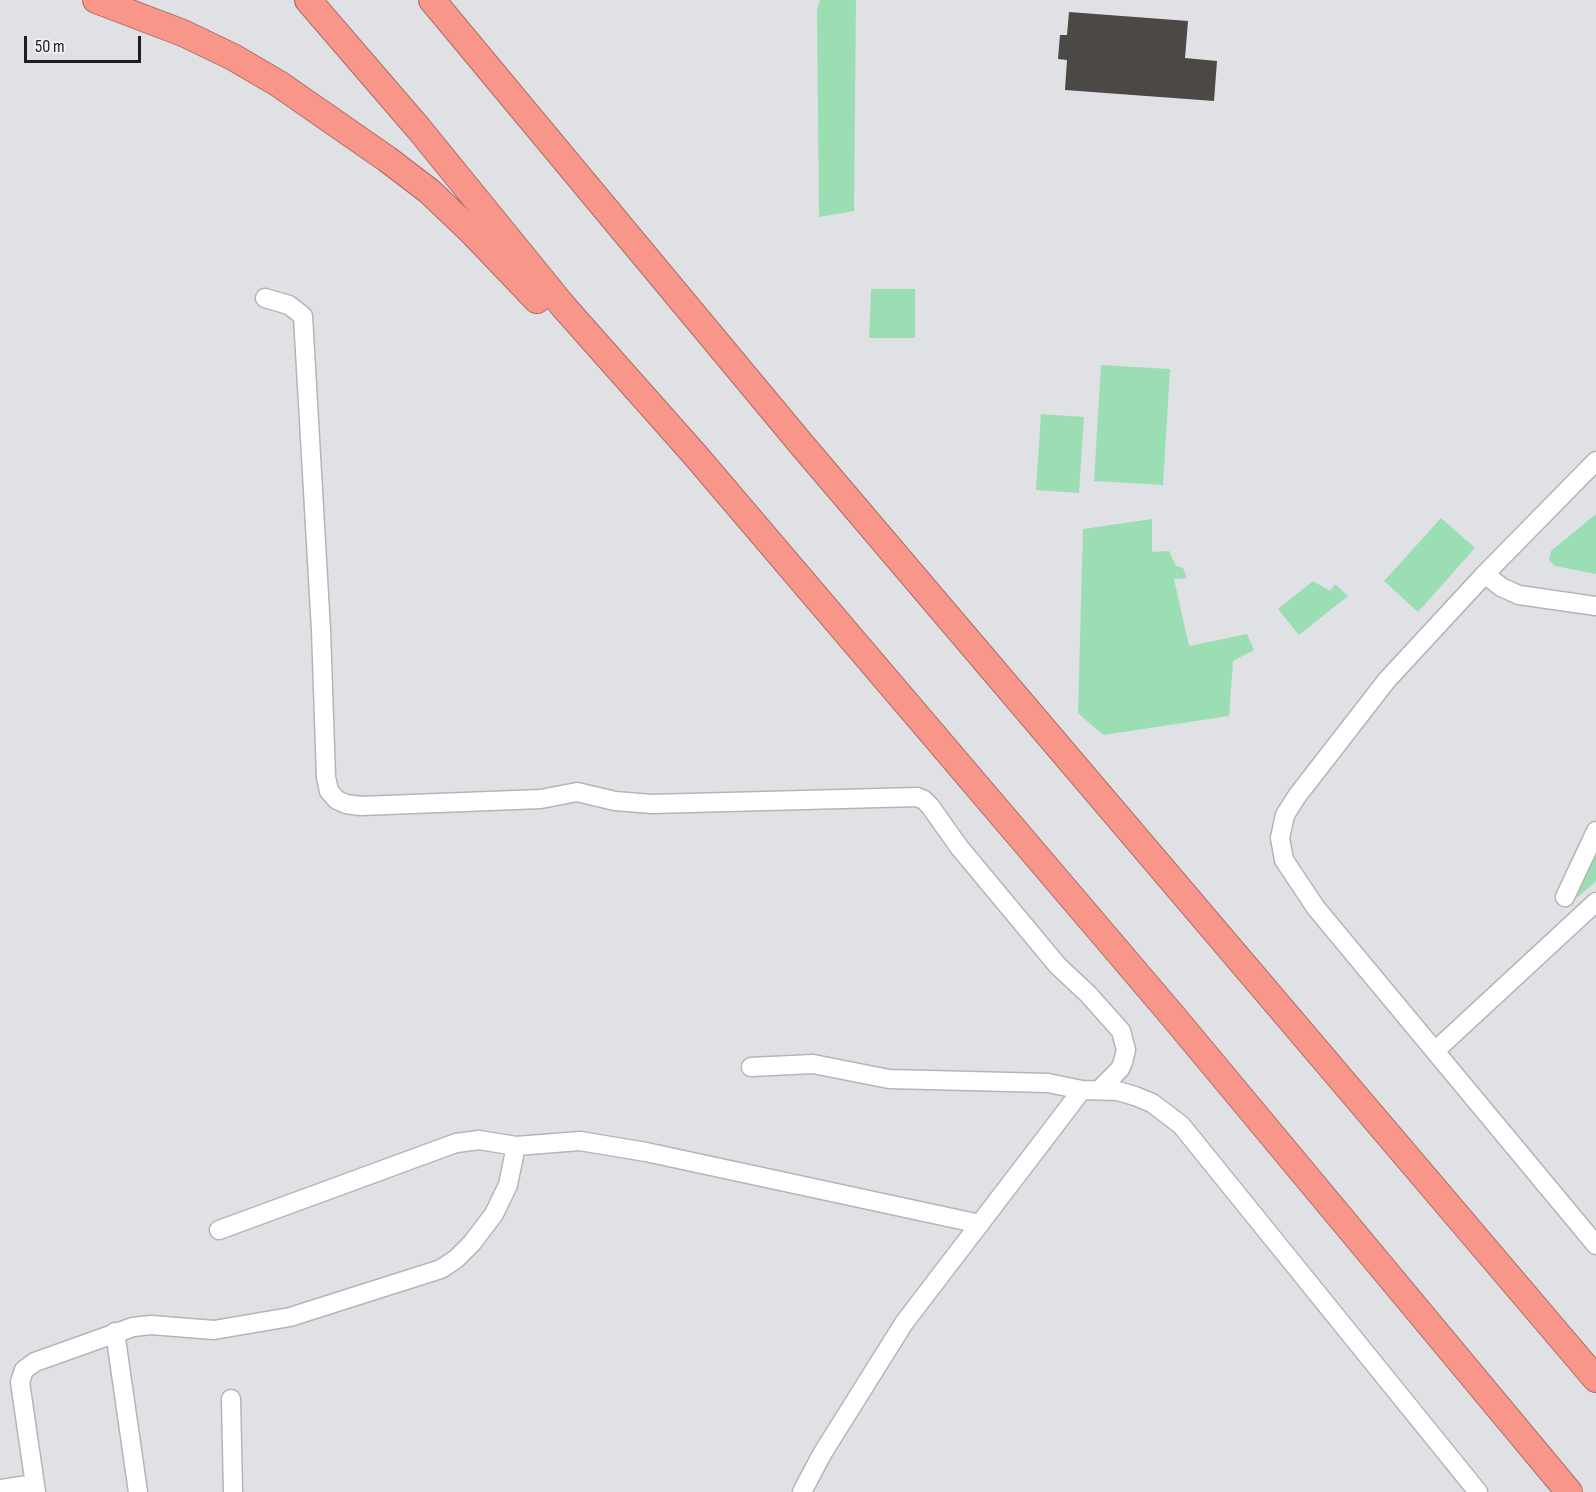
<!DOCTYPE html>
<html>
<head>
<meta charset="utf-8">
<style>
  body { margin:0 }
  #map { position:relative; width:1596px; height:1492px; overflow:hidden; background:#e0e1e5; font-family:"Sofia Sans Condensed",sans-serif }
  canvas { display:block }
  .scale { position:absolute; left:24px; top:36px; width:117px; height:27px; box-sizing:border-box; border:3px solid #1e1f20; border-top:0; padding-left:8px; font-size:18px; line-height:21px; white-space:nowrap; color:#1e1f20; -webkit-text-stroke:4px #edeff2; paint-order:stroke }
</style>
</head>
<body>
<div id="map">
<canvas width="1596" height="1492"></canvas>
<div class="scale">50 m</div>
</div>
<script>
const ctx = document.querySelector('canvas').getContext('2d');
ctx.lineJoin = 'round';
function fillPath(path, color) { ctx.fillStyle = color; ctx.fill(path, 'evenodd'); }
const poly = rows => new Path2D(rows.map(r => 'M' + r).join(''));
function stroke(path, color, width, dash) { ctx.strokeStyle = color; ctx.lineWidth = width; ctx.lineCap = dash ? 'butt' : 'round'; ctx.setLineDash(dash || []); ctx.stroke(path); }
const green = poly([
  [820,0,856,0,854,211,819,217,817,10],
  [871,289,915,289,915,338,869,338],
  [1101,365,1170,369,1163,485,1094,481],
  [1041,414,1084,417,1079,493,1036,490],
  [1596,514,1596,574,1555,566,1549,560,1551,551],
  [1441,518,1475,548,1418,612,1384,581],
  [1152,519,1152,552,1169,551,1176,566,1183,568,1187,578,1174,579,1189,646,1247,634,1254,650,1233,661,1229,716,1103,735,1078,713,1083,529],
  [1313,581,1330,591,1335,584,1348,596,1299,635,1278,609],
  [1596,845,1596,881,1579,896,1569,900]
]);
const building = poly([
  [1069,12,1188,21,1185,58,1217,61,1214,101,1065,90,1067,60,1058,59,1060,35,1067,35]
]);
const minor = poly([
  [265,298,289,305,303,316,321,630,326,777,329,791,337,800,346,804,361,806,541,799,577,792,615,801,652,804,917,797,924,800,930,806,959,847,1058,966,1088,994,1121,1031,1126,1050,1123,1062,1120,1069,1100,1089],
  [1596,461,1485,574,1387,680,1297,796,1285,815,1280,838,1284,860,1316,908,1596,1245],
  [1485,574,1501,587,1519,595,1596,606],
  [1565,897,1596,831],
  [1435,1051,1596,902],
  [751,1067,813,1064,889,1079,1048,1083,1082,1090,1118,1091,1135,1096,1152,1103,1181,1125,1478,1492],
  [219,1230,456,1143,479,1140,516,1146,580,1141,646,1152,980,1224],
  [115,1332,138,1492],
  [231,1399,233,1492],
  [0,1489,35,1484],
  [36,1492,20,1382,24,1370,35,1362,133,1327,151,1325,214,1330,290,1317,441,1269,456,1259,472,1243,494,1214,508,1185,516,1146],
  [802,1492,822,1454,904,1323,1082,1090]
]);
const highway = poly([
  [96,0,183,33,233,57,279,84,387,159,429,191,471,231,537,300],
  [308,0,419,129,563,306,696,456,1172,1015,1569,1492],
  [432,0,802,445,1596,1379]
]);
fillPath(green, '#9bdeb4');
fillPath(building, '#4b4846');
stroke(minor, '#b3b5b8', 21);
stroke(highway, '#ac6c65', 28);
stroke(minor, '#fff', 18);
stroke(highway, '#f8968a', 26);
</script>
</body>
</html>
